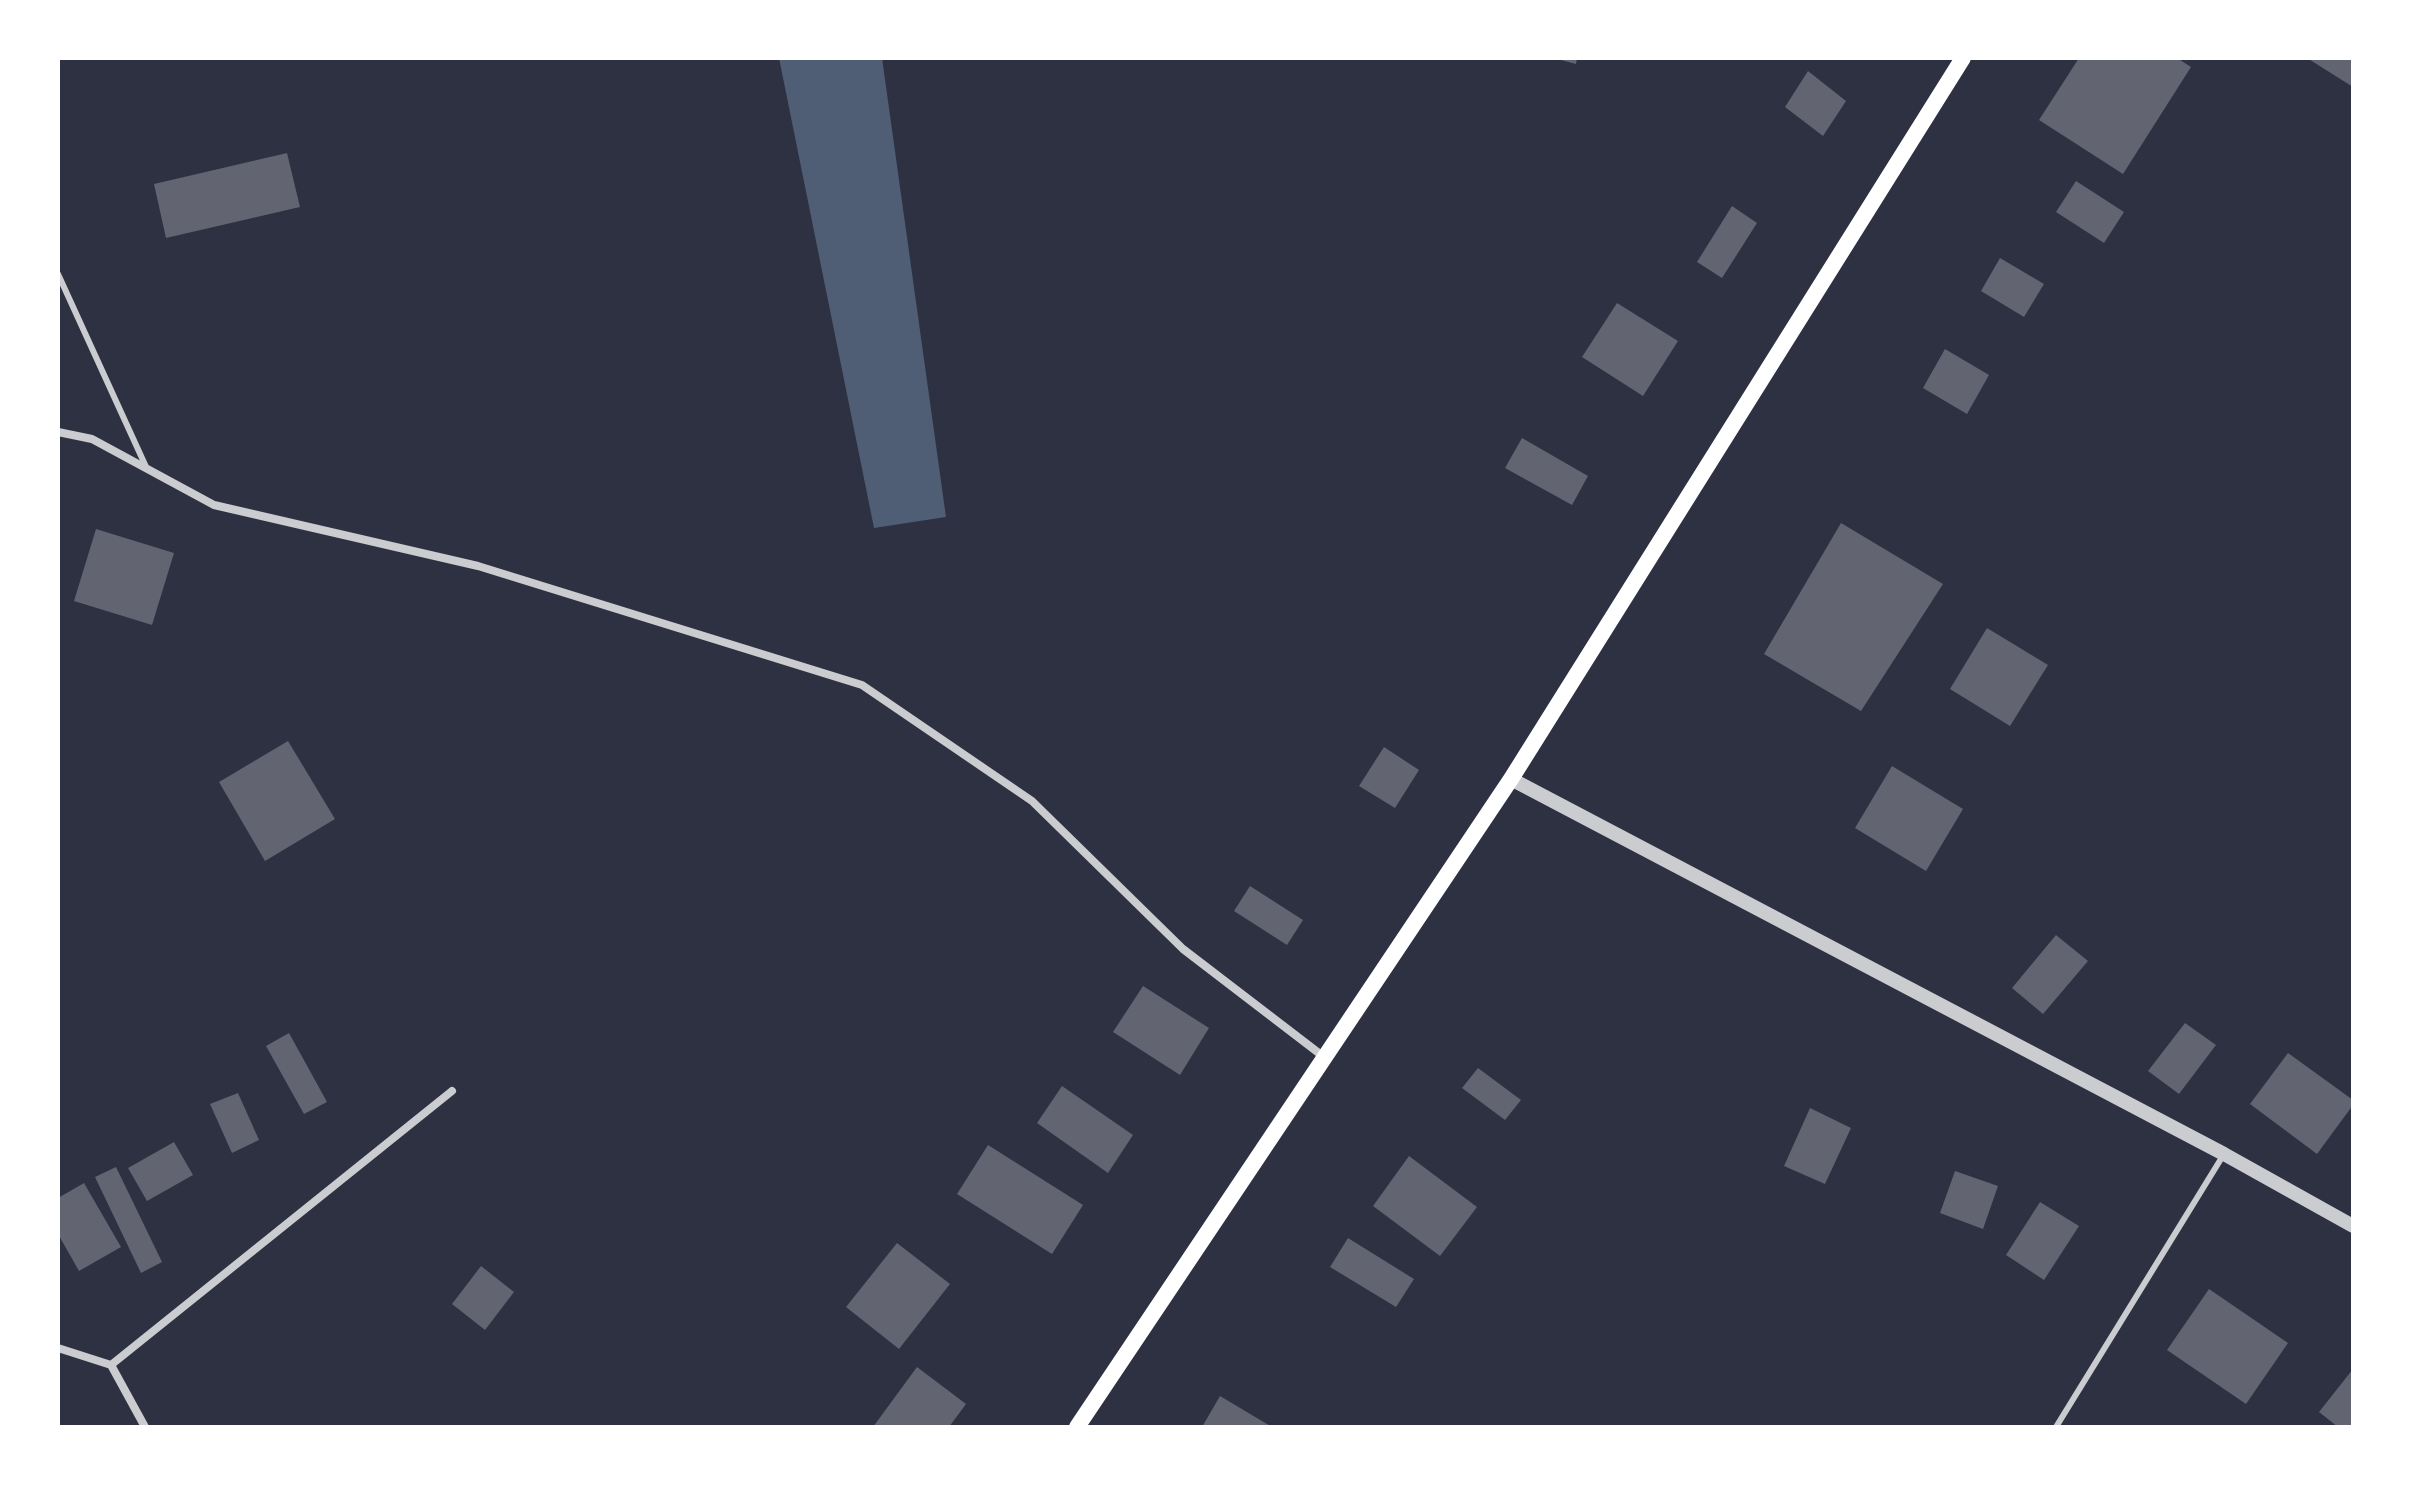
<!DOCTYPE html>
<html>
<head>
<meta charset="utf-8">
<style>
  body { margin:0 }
  #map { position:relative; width:2411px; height:1485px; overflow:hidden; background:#2d3142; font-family:Raleway,sans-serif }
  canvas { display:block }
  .frame { position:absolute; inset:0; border:60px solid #fff; pointer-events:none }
</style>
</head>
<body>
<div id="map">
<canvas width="2411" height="1485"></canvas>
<div class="frame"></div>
</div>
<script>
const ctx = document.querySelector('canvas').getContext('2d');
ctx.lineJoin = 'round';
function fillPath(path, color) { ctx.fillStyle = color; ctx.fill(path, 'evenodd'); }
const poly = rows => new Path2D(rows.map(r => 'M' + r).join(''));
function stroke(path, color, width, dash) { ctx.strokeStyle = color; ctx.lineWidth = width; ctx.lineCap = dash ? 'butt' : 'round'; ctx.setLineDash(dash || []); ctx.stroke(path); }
const water = poly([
  [779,58,882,58,946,517,874,528]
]);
const building = poly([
  [1553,58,1577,58,1576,64],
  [2079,58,2177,58,2191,67,2123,174,2039,120],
  [2307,58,2353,58,2353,87],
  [1808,71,1846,101,1823,136,1785,107],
  [287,153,300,207,166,238,154,184],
  [2076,181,2124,212,2104,243,2056,212],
  [1732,206,1757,223,1722,278,1697,262],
  [2000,258,2044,284,2024,317,1981,291],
  [1617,303,1678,341,1643,396,1582,357],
  [1945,349,1989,375,1967,414,1923,388],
  [1522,438,1588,476,1572,505,1505,468],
  [1841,523,1943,584,1861,711,1764,654],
  [96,529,174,553,152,625,74,601],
  [1987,628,2048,665,2010,726,1950,689],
  [288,741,335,819,265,861,219,782],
  [1384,747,1419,770,1395,808,1359,786],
  [1892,766,1963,809,1926,871,1855,828],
  [1250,886,1303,920,1287,945,1234,911],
  [2056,935,2088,961,2043,1014,2012,988],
  [1143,986,1209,1028,1180,1075,1113,1032],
  [2185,1023,2216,1045,2179,1094,2148,1071],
  [289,1033,327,1102,304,1114,266,1046],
  [2288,1053,2353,1100,2353,1105,2317,1154,2250,1104],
  [1478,1068,1521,1100,1505,1120,1462,1088],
  [1062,1086,1133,1135,1108,1173,1037,1123],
  [238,1093,259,1140,232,1153,210,1104],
  [1810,1108,1851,1128,1825,1184,1784,1166],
  [174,1142,193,1175,147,1201,128,1168],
  [988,1145,1083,1205,1052,1254,957,1194],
  [1409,1156,1477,1207,1440,1256,1373,1206],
  [116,1167,162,1262,141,1273,95,1177],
  [1955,1171,1998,1186,1983,1229,1940,1213],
  [84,1183,121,1247,79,1271,58,1234,58,1198],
  [2040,1202,2079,1226,2044,1280,2006,1255],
  [1348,1238,1414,1279,1396,1307,1330,1267],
  [897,1243,950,1284,899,1349,846,1307],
  [481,1266,514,1292,485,1330,452,1304],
  [2209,1289,2288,1343,2246,1404,2167,1350],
  [917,1367,966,1404,949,1427,873,1427],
  [2353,1369,2353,1427,2338,1427,2319,1412],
  [1220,1396,1272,1427,1202,1427]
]);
const service = poly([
  [58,274,147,469],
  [2056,1427,2224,1154]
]);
const minor = poly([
  [58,432,92,439,214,505,478,566,862,685,1032,801,1183,949,1324,1057],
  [58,1348,111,1365,452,1091],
  [111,1365,145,1427]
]);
const tertiary = poly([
  [1511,779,2224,1154,2353,1226]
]);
const secondary = poly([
  [1077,1427,1511,779,1963,58]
]);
fillPath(water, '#4f5d75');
fillPath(building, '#626471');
stroke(service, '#caccd0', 6);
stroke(minor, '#caccd0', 8);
stroke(tertiary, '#caccd0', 14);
stroke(secondary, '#fff', 16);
</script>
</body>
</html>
